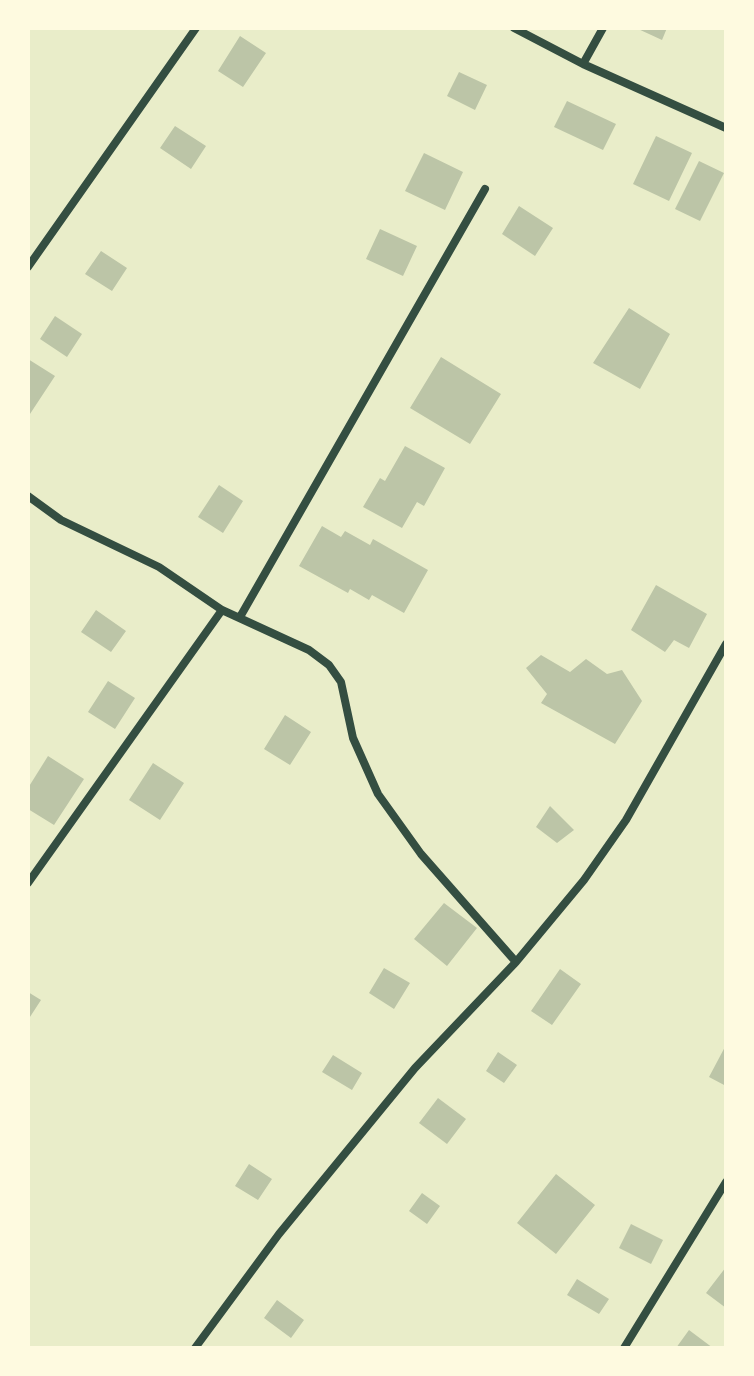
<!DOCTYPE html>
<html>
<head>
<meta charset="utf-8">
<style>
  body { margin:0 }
  #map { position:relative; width:754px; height:1376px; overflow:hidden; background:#e9edc9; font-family:Overpass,sans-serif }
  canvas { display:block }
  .frame { position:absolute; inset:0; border:30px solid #fefae0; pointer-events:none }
</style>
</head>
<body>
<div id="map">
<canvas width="754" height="1376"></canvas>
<div class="frame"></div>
</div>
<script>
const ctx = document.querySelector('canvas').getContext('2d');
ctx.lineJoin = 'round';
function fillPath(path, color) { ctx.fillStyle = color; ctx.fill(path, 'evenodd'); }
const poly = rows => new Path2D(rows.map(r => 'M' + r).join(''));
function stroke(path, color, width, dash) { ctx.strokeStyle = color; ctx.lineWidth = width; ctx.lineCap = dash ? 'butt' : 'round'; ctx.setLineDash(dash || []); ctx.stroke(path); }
const building = poly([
  [636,28,667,28,662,40],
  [240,36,266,53,243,87,218,71],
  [459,72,487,85,475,110,447,96],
  [567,101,616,124,603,150,554,127],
  [175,126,206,146,191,169,160,148],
  [656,136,692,153,669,201,633,184],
  [424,153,463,172,445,210,405,191],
  [699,161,724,173,700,221,675,209],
  [519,206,553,228,535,256,502,234],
  [380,229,417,246,403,276,366,259],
  [101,251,127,268,112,291,85,274],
  [629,308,670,334,640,389,593,363],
  [55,316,82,334,67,357,40,339],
  [441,357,501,394,470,444,410,408],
  [28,359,55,376,28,417],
  [405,446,445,468,424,506,417,502,402,528,363,507,380,478,385,481],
  [219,485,243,501,223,533,198,517],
  [322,526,341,537,345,531,370,545,373,539,428,570,404,613,372,595,369,600,350,589,348,593,299,566],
  [656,585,707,614,689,648,674,640,665,652,631,630],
  [96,610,126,631,111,652,81,632],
  [541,655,570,672,586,659,607,674,622,670,642,701,615,744,541,703,547,694,526,668],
  [108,681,135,698,115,729,88,712],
  [285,715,311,732,290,765,264,749],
  [48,756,84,779,54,825,28,809,28,788],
  [153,763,184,783,160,820,129,800],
  [550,806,574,830,557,843,536,827],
  [444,903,477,928,447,966,414,939],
  [384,968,410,983,394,1009,369,993],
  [560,969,581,984,552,1025,531,1011],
  [28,992,41,1000,28,1020],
  [726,1045,726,1086,709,1077],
  [498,1052,517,1065,504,1083,486,1071],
  [333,1055,362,1073,352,1090,322,1072],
  [438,1098,466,1119,447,1144,419,1123],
  [249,1164,272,1179,258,1200,235,1186],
  [556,1174,595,1205,556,1254,517,1223],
  [422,1193,440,1206,427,1224,409,1211],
  [631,1224,663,1240,651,1264,619,1248],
  [726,1267,726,1308,706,1293],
  [577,1279,609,1299,599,1314,567,1295],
  [277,1300,304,1320,291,1338,264,1318],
  [689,1330,713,1348,676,1348]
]);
const minor = poly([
  [514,28,583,64,726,128],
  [583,64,603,28],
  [28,267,196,28],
  [28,496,61,520,159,567,222,610,309,650,329,665,341,682,353,738,378,794,421,854,516,962],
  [240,617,485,189],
  [28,883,222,610],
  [195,1348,279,1234,415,1068,516,962,584,880,626,820,726,644],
  [624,1348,726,1182]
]);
fillPath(building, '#bcc5a7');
stroke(minor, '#344e41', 8);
</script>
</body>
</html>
